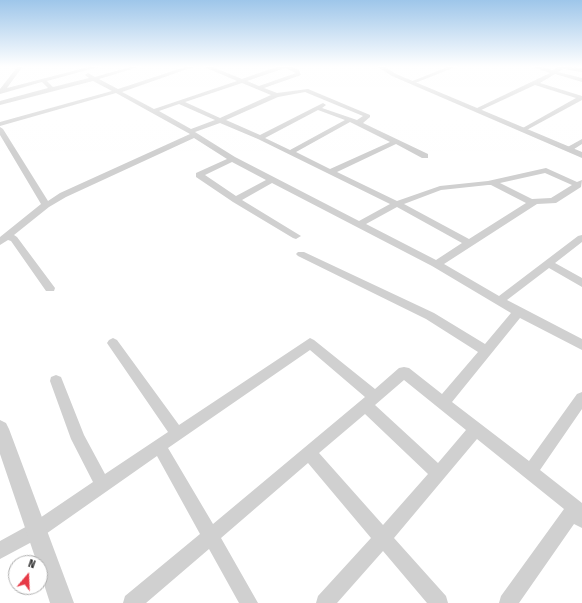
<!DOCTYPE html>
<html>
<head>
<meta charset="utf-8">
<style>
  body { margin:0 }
  #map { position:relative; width:582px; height:603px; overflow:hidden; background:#fff; font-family:"Fira Sans Condensed",sans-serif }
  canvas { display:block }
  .north { position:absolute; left:8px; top:555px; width:40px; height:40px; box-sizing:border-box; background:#fff; border:1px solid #adadad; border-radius:50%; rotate:19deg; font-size:11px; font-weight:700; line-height:16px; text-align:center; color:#333 }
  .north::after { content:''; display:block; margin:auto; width:14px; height:18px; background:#e63946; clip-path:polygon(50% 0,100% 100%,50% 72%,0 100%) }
</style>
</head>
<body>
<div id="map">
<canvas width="582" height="603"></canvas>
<div class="north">N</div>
</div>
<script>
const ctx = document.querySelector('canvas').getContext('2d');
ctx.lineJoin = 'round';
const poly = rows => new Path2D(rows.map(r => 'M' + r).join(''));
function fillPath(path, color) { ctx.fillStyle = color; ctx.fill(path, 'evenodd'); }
const minor = poly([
  [18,66,23,66,7,88,92,66,102,66,47,81,53,87,89,78,85,75,88,73,95,77,133,66,142,66,99,79,118,89,188,66,196,66,122,92,154,109,237,81,202,66,210,66,242,79,279,66,290,66,299,70,301,75,264,88,277,93,308,89,370,115,370,117,363,123,428,154,428,158,422,158,396,144,337,172,397,201,440,186,488,181,546,168,577,182,582,180,581,187,556,203,537,204,444,264,499,296,578,236,582,235,582,242,555,263,582,278,582,287,549,268,507,300,582,339,582,350,520,318,452,402,529,461,577,394,582,392,582,409,540,470,582,503,582,528,574,524,519,603,499,603,501,596,564,509,477,439,394,538,446,596,448,603,427,603,383,551,337,603,316,603,318,596,371,538,308,463,221,538,258,603,239,603,209,549,146,603,123,603,125,596,200,534,157,456,43,536,0,559,0,541,31,524,93,482,71,439,50,381,51,377,56,375,61,377,84,435,105,474,168,432,109,346,107,343,109,340,113,338,117,340,179,425,310,338,314,340,375,389,399,368,404,367,409,368,442,394,478,352,426,319,298,256,296,254,298,252,304,252,434,313,485,344,511,313,432,266,272,183,242,200,301,236,296,239,293,238,233,202,196,177,196,173,227,159,194,138,66,197,49,207,14,235,17,237,55,288,54,291,46,291,11,241,8,240,0,245,0,237,41,204,0,135,0,127,3,129,48,201,60,193,190,134,116,93,0,126,0,122,112,91,93,81,0,105,0,101,48,88,42,82,0,94,0,89,18,66],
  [285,68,296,73,259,86,247,81,285,68],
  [242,83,271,95,220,118,185,102,242,83],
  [305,92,363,116,357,120,322,108,326,105,323,103,260,135,226,120,278,97,305,92],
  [179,104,215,120,191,129,159,111,179,104],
  [318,110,345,120,290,150,265,138,318,110],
  [350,122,390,142,330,169,296,152,350,122],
  [220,123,258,139,390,204,359,221,235,157,195,132,220,123],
  [232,162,266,180,236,196,205,175,232,162],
  [545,173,572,185,551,198,532,199,500,183,545,173],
  [488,185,491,185,526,203,469,239,404,204,441,190,488,185],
  [397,207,462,243,436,260,366,224,397,207],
  [310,350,365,397,213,524,168,448,310,350],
  [404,380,466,430,438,463,375,405,404,380],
  [365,414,428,474,383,525,319,453,365,414],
  [450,66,458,66,415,83,410,82,450,66],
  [529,66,538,66,553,70,559,66,582,68,582,72,563,69,558,72,582,78,582,82,555,74,540,83,582,96,582,100,523,132,520,130,521,129,576,98,535,85,479,111,475,111,475,109,550,73,529,66],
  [582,139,582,144,571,151,568,151,564,149,582,139]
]);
const tertiary = poly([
  [376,66,384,66,396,74,582,152,582,158,392,76,376,66],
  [0,420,6,423,9,429,74,603,50,603,40,572,40,563,37,563,0,454,0,420]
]);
fillPath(minor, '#d0d0d0');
fillPath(tertiary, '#d0d0d0');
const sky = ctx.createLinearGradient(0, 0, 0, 151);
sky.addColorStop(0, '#9ec6ea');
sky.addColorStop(0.44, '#fff');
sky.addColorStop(1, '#ffffff00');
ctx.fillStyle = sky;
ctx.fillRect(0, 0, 582, 151);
</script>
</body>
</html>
